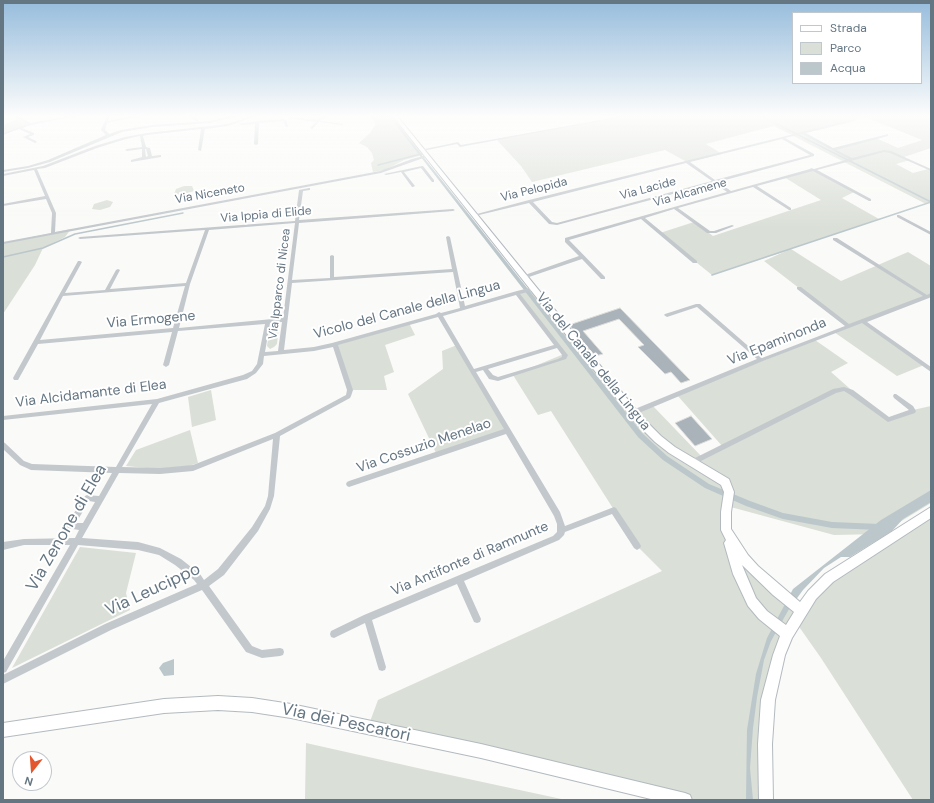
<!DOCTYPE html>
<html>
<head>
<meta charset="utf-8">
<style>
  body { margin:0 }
  #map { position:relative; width:934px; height:803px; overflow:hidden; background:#fafaf8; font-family:"DM Sans",sans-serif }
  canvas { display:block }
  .frame { position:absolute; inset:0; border:4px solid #657683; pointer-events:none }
  .legend { position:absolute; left:792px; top:12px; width:130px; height:72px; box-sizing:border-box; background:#fff; border:1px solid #c1c8cd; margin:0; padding:5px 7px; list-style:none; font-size:12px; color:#657683 }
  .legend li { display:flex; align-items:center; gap:8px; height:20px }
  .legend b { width:20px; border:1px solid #c1c8cd }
  .north { position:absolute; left:12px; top:751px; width:40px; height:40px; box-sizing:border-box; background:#fff; border:1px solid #c1c8cd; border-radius:50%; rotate:197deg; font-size:11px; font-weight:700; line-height:16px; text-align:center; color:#657683 }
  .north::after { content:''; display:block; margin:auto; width:14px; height:18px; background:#e4572e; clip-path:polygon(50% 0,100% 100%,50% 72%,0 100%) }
</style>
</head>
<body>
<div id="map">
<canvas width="934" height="803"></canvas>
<div class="frame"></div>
<ul class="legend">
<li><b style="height:5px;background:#fff"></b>Strada</li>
<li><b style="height:11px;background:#dadfd7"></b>Parco</li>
<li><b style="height:11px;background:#bbc7cb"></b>Acqua</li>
</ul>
<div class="north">N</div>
</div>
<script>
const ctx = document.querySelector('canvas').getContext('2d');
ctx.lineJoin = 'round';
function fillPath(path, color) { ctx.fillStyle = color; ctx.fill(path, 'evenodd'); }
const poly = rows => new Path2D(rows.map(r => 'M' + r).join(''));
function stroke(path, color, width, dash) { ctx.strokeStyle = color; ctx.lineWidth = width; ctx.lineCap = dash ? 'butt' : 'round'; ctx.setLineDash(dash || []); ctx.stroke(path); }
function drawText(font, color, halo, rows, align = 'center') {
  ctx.font = font + ' "DM Sans",sans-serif'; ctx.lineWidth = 4; ctx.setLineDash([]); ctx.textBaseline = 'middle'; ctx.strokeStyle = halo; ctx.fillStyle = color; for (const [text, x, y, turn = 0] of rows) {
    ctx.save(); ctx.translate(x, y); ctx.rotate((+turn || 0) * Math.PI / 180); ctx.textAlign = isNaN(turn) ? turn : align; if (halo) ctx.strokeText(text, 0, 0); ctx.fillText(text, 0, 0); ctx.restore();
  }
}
const green = poly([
  [372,116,393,116,423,155,404,160,385,170,373,172,371,163,374,160,372,153,367,147,359,143,370,133,375,125],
  [626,116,931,116,931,148,904,157,910,160,896,164,913,173,928,169,931,170,931,202,926,204,774,126,706,144,722,154,687,162,665,150,532,182,521,166,496,139],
  [865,117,922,140,898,148,876,138,834,149,803,133],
  [18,119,28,124,3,133,3,125],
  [812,169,854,192,842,198,879,219,791,249,841,281,908,252,931,266,931,295,863,321,924,365,897,376,834,332,848,326,764,261,786,251,712,275,660,233,694,222,713,236,821,200,784,177],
  [184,186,192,186,194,191,182,195,174,194,176,189],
  [107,200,113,202,110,207,100,210,92,209,94,204],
  [71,229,65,237,43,248,35,265,3,314,3,243],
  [533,289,632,413,652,405,702,457,723,447,677,395,815,340,848,363,831,372,857,395,890,420,913,410,931,406,931,503,880,534,834,535,727,506,733,542,798,607,779,655,766,800,685,800,368,727,378,700,662,571,637,546,551,411,538,415,513,375,564,354,517,293],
  [276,323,279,325,277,344,274,347,270,349,267,346,270,326,271,324],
  [409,323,415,335,385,345,394,372,384,376,387,390,350,390,335,344],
  [457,345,507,431,437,455,408,394,443,369,442,351],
  [211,390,216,420,192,427,188,397],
  [190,430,198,463,189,466,156,469,126,466,136,450],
  [931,512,931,800,913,800,821,658,795,621,812,595],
  [80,547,136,553,126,593,130,610,12,668],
  [306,743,422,769,566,800,305,800]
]);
const water = poly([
  [931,490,931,502,903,519,892,531,850,557,841,557,824,568,803,590,789,609,771,641,764,660,757,697,753,728,750,768,753,800,746,800,747,730,756,674,767,638,793,589,881,520],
  [174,659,174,675,164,676,159,668,163,663]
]);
const stream = poly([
  [761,116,931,202],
  [378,165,421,154],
  [3,257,43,248,75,234,183,213],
  [712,275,931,202]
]);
const canal = poly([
  [389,116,391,116,642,433,667,456,709,484,750,501,783,513,832,522,879,524,882,525,883,527,882,529,879,530,832,528,783,519,746,506,705,488,663,460,638,437,389,116]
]);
const building = poly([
  [620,308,690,380,681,383,671,372,665,374,638,347,644,345,619,319,583,331,603,354,595,356,569,325,620,308],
  [691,416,712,439,695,446,675,423,691,416]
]);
const street = poly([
  [15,116,18,116,31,123,71,116,76,116,31,125,22,128,34,133,34,135,28,137,36,141,37,142,35,143,23,137,30,134,19,129,3,135,3,133,27,124,15,117,15,116],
  [107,116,110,116,108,121,134,116,139,116,107,123,105,130,109,134,121,130,152,125,210,121,232,116,237,116,210,123,152,127,122,132,50,162,28,168,3,172,3,170,28,166,48,160,106,135,101,130,107,116],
  [193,116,196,116,195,117,198,119,198,121,196,121,192,118,191,117,193,116],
  [252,116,256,116,228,126,205,129,201,151,198,150,201,129,147,135,143,136,146,147,150,148,152,156,160,155,161,155,161,157,131,162,131,160,142,157,142,149,127,151,125,150,127,149,142,147,140,136,126,139,97,148,45,168,37,169,56,213,55,232,380,171,412,159,427,155,429,156,381,173,3,244,3,242,51,233,52,213,46,199,3,206,3,204,45,196,34,170,3,176,3,174,43,166,95,146,125,137,147,133,228,124,252,116],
  [145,149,146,149,148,156,146,157,145,149],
  [323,116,326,116,321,121,344,124,342,125,319,122,312,129,310,128,316,122,287,118,289,117,318,120,323,116],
  [623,116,628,116,460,147,457,144,422,151,420,150,458,142,461,145,623,116],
  [283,119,286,120,288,127,286,127,283,121,259,123,258,144,256,145,254,144,255,124,241,125,239,124,257,121,283,119],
  [854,119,856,120,855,121,806,133,833,148,888,134,888,136,836,150,852,158,884,150,891,151,931,169,931,171,890,153,884,152,817,170,871,199,871,201,869,201,813,171,757,186,791,208,791,210,789,210,753,187,678,208,710,231,714,231,732,225,734,226,716,233,707,233,674,209,645,218,697,261,697,263,693,263,641,219,569,240,605,277,605,279,601,279,582,259,526,278,522,278,522,276,579,256,565,242,565,238,727,192,714,183,557,225,549,224,529,203,475,216,473,215,529,200,854,119],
  [802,134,849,159,814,169,811,168,810,169,731,191,718,182,814,156,814,154,785,138,802,134],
  [782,139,810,155,715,180,690,162,782,139],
  [686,163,712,181,557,223,552,222,533,202,686,163],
  [422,166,423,166,434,180,434,182,432,182,421,168,404,172,415,186,413,187,412,187,401,172,386,175,384,174,422,166],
  [309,188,310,188,310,190,303,191,299,220,453,209,455,210,453,211,299,223,292,280,330,278,330,256,332,255,334,256,334,277,452,269,446,237,448,236,450,237,465,306,517,291,533,287,535,288,535,290,520,294,567,354,568,355,566,359,498,381,489,379,483,370,476,372,560,512,565,526,614,507,616,508,640,544,641,546,640,548,637,550,634,548,612,514,565,532,564,535,559,540,464,581,481,619,480,622,477,623,474,622,457,584,372,620,386,667,385,670,382,671,379,670,378,667,365,623,334,638,331,637,330,634,331,631,364,615,553,536,557,532,557,524,554,516,506,434,349,487,347,486,346,484,347,482,349,481,504,429,438,317,338,345,353,390,351,396,350,398,280,436,274,496,270,509,258,531,224,575,209,586,252,646,262,650,280,648,283,649,284,652,283,655,280,656,262,658,246,652,202,590,111,630,3,684,3,675,105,624,197,584,194,580,175,565,159,555,138,550,78,545,6,672,3,673,3,661,70,545,24,545,3,550,3,542,24,539,75,538,79,530,67,528,66,526,67,524,85,496,87,495,99,496,112,473,31,470,20,465,3,449,3,442,5,443,24,461,32,464,116,467,152,404,3,420,3,416,157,399,243,375,252,371,257,364,265,324,178,331,169,365,166,367,163,365,172,332,38,344,18,380,14,380,13,378,78,261,80,261,82,262,65,293,105,290,116,270,118,269,120,270,110,289,186,283,205,230,80,239,78,238,80,237,295,221,299,190,309,188],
  [295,223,283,318,179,328,190,284,209,230,295,223],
  [453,272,460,308,441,313,439,312,436,314,332,343,314,347,284,350,292,283,453,272],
  [185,286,173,328,40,340,63,296,185,286],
  [516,295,554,345,474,369,443,316,516,295],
  [282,322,278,351,265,352,270,323,282,322],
  [333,347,347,390,346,395,275,433,193,465,160,468,122,467,159,403,247,379,256,373,263,364,264,356,314,351,333,347],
  [557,348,562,355,562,357,558,359,498,377,493,375,488,369,557,348],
  [273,439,268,496,265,506,252,527,218,569,204,580,200,574,181,559,160,548,138,542,82,538,119,473,160,474,193,471,273,439],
  [89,501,95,502,83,523,76,523,89,501],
  [897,215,899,215,931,232,931,235,897,217,897,215],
  [833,238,837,238,927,295,931,293,931,297,929,298,867,322,931,367,931,372,862,323,763,361,634,415,630,415,629,413,630,411,757,359,697,307,667,317,664,315,665,314,696,304,700,304,762,358,845,326,797,289,797,287,801,287,849,324,923,296,833,240,833,238],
  [844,387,853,390,889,417,909,410,894,398,893,396,894,394,896,394,913,406,916,411,915,413,888,422,849,394,844,391,836,393,693,465,691,466,689,465,688,463,689,461,833,389,844,387]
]);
const secondary = poly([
  [393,116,397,116,642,417,661,436,675,447,729,479,734,492,731,512,731,529,748,555,758,566,800,602,808,591,825,574,931,507,931,518,833,582,816,599,792,638,785,655,775,700,772,744,773,800,759,800,758,744,761,700,773,655,780,636,759,619,748,606,733,574,724,543,726,540,721,530,721,512,724,492,721,485,669,453,655,442,636,423,393,116],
  [742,565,773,595,794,612,786,625,767,611,756,598,742,565],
  [218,696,252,698,291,704,481,744,685,793,690,795,692,800,655,800,481,758,291,718,252,712,218,710,164,713,3,737,3,723,164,699,218,696]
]);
const farStreetnames = [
  ["Via Lacide",648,189,-15],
  ["Via Pelopida",534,190,-14],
  ["Via Alcamene",690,193,-16],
  ["Via Niceneto",210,194,-10],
  ["Via Ippia di Elide",266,215,-5],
  ["Via Ipparco di Nicea",280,284,-83]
];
const streetNames = [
  ["Vicolo del Canale della Lingua",407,310,-15],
  ["Via Ermogene",151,320,-5],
  ["Via Epaminonda",777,342,-22],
  ["Via del Canale della Lingua",593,362,51],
  ["Via Alcidamante di Elea",91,394,-7],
  ["Via Cossuzio Menelao",424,446,-19],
  ["Via Antifonte di Ramnunte",470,559,-23]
];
const nearStreetnames = [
  ["Via Zenone di Elea",67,528,-60],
  ["Via Leucippo",153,590,-25],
  ["Via dei Pescatori",346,723,12]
];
fillPath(green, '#dadfd7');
fillPath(water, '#bbc7cb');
stroke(stream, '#bbc7cb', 1.5);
fillPath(canal, '#bbc7cb');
fillPath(building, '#aab3b9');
stroke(building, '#dcdcda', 1);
stroke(secondary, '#b3babf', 2);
fillPath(street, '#c3c8cc');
fillPath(secondary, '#fff');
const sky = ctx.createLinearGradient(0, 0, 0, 228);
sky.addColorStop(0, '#96bcdc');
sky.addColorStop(0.51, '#fdfdfc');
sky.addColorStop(1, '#fdfdfc00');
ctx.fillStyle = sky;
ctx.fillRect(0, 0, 934, 228);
drawText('12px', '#657683', '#fff', farStreetnames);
drawText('14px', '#657683', '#fff', streetNames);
drawText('17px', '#657683', '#fff', nearStreetnames);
</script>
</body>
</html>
